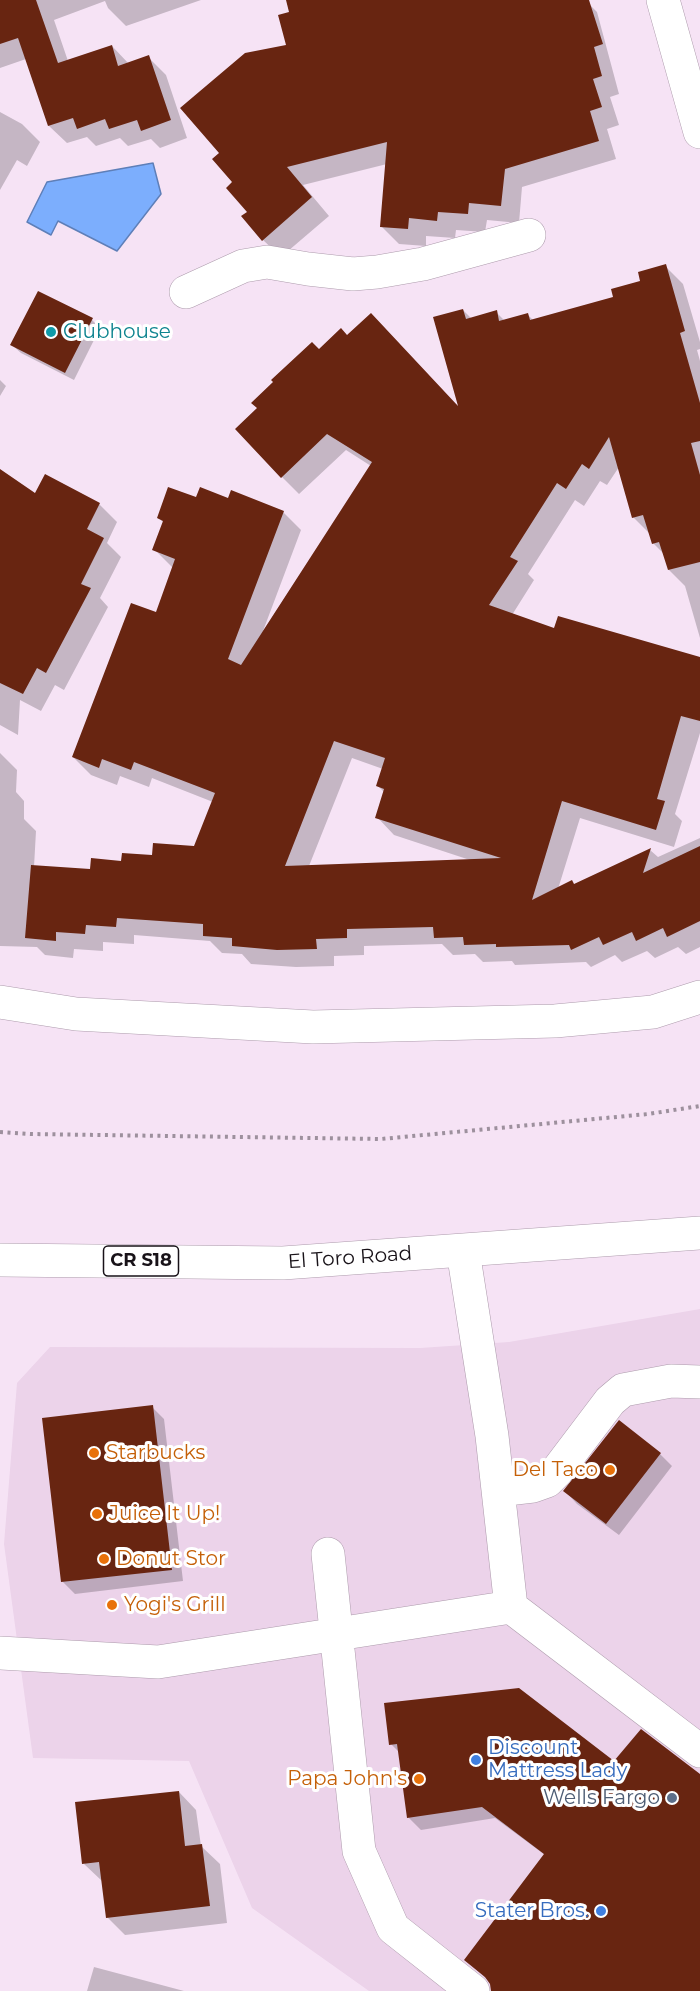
<!DOCTYPE html>
<html>
<head>
<meta charset="utf-8">
<style>
  body { margin:0 }
  canvas { display:block; background:#f6e3f5 }
</style>
</head>
<body>
<canvas width="700" height="1991"></canvas>
<script>
const ctx = document.querySelector('canvas').getContext('2d');
ctx.lineJoin = 'round';
function fillPath(path, color) { ctx.fillStyle = color; ctx.fill(path, 'evenodd'); }
const poly = rows => new Path2D(rows.map(r => 'M' + r).join(''));
function stroke(path, color, width, dash) { ctx.strokeStyle = color; ctx.lineWidth = width; ctx.lineCap = dash ? 'butt' : 'round'; ctx.setLineDash(dash || []); ctx.stroke(path); }
function drawText(font, color, halo, rows, align = 'center') {
  ctx.font = font + ' Montserrat,sans-serif'; ctx.lineWidth = 6; ctx.setLineDash([]); ctx.textBaseline = 'middle'; ctx.strokeStyle = halo; ctx.fillStyle = color; for (const [text, x, y, turn = 0] of rows) {
    ctx.save(); ctx.translate(x, y); ctx.rotate((+turn || 0) * Math.PI / 180); ctx.textAlign = isNaN(turn) ? turn : align; if (halo) ctx.strokeText(text, 0, 0); ctx.fillText(text, 0, 0); ctx.restore();
  }
}
const built = poly([
  [700,1309,700,1991,369,1991,252,1908,189,1761,33,1758,4,1544,17,1383,50,1347,420,1348,509,1342]
]);
const water = poly([
  [153,163,161,194,117,251,58,221,51,235,27,222,47,182,153,163]
]);
const shadow = poly([
  [0,0,201,0,126,26,108,8,105,1,54,20,68,61,112,46,129,64,148,57,166,75,187,138,160,148,151,139,128,146,120,138,96,146,87,137,67,143,49,126,26,59,0,68],
  [287,0,585,0,597,12,619,94,610,97,619,125,607,129,616,159,522,187,519,223,487,220,485,232,456,230,455,238,426,236,426,246,399,244,381,226,387,164,303,185,329,216,281,257,263,240,221,153,287,46,291,13],
  [0,112,22,124,40,142,27,166,17,160,0,190],
  [665,266,683,284,700,342,700,349,697,350,700,361,700,638,685,586,669,570,665,555,653,543,651,535,633,517,619,467,607,485,600,481,584,506,575,500,528,574,534,580,512,615,555,629,700,659,700,733,675,814,682,821,674,847,580,818,558,889,575,885,650,850,658,857,700,838,700,947,686,954,678,947,655,958,647,951,622,962,615,955,591,967,586,962,515,965,512,961,483,962,475,954,453,955,442,944,364,946,364,955,334,956,334,966,296,967,251,964,242,954,222,953,210,941,134,935,134,944,103,942,103,951,74,949,73,958,45,955,37,947,0,946,0,753,17,770,16,792,24,801,24,819,36,831,34,867,92,871,195,848,213,802,152,778,149,787,120,776,117,785,91,775,73,757,157,614,173,568,154,549,164,523,158,517,196,499,229,500,283,512,301,530,263,631,371,466,346,450,299,494,282,477,319,351,348,337,460,410,463,310,472,319,496,312,505,321,527,314,534,321,615,298],
  [352,758,383,769,378,786,385,793,377,817,394,835,473,861,309,866],
  [92,320,100,328,74,380,21,353,12,345],
  [0,380,6,386,0,396],
  [0,470,35,496,99,504,117,522,107,543,121,557,100,598,108,607,64,690,55,685,41,711,20,700,18,735,0,725],
  [152,1407,164,1419,183,1581,75,1594,62,1581],
  [660,1454,672,1466,619,1535,577,1504,565,1491],
  [386,1704,615,1763,700,1776,700,1991,493,1991,490,1982,466,1960,545,1855,495,1818,421,1830,408,1817,400,1753,391,1744],
  [179,1792,196,1810,201,1846,220,1864,227,1923,125,1935,107,1917,102,1881,84,1864],
  [94,1967,184,1991,87,1991]
]);
const building = poly([
  [0,0,36,0,58,63,112,45,118,66,149,55,171,120,141,131,137,120,109,129,105,119,77,129,73,118,48,126,18,38,0,44],
  [286,0,589,0,603,44,594,47,602,76,593,79,602,107,590,111,599,141,505,169,501,206,469,203,468,214,438,212,437,221,409,218,408,229,380,227,387,142,287,167,312,197,262,241,241,216,247,212,226,188,232,182,212,159,219,153,180,108,245,53,286,45,278,15,289,12],
  [666,264,685,331,680,333,700,403,700,441,691,443,700,475,700,562,668,570,659,542,652,544,643,515,632,518,609,437,589,469,582,464,566,489,557,483,510,557,518,561,489,605,554,628,558,616,700,657,700,721,681,716,657,799,665,801,656,830,562,801,532,900,572,880,574,884,651,848,643,873,700,846,700,921,667,937,663,928,636,941,632,932,603,945,599,937,571,950,569,945,496,947,496,944,464,945,463,937,434,938,433,927,347,929,347,938,316,939,317,949,277,950,232,946,232,938,203,936,203,924,117,918,116,927,86,925,85,934,56,932,56,941,25,938,31,865,90,869,91,858,121,861,122,853,152,855,153,843,194,846,215,793,134,762,131,770,102,759,99,768,72,757,131,603,156,612,175,559,152,550,163,521,157,518,168,487,196,497,200,487,228,498,231,490,284,511,228,659,241,665,372,462,327,434,281,478,235,429,257,408,251,403,273,382,271,380,312,342,319,349,341,328,347,335,371,313,458,406,433,317,463,309,466,319,497,310,499,321,528,313,530,320,613,297,611,289,640,281,638,272],
  [334,741,385,758,376,786,384,789,375,818,501,858,285,866],
  [38,291,93,318,65,373,10,345],
  [0,469,35,493,45,474,100,503,87,529,104,538,81,584,91,588,46,673,37,668,23,694,0,683],
  [153,1405,172,1570,61,1582,42,1418],
  [619,1420,661,1453,606,1524,563,1491],
  [519,1688,614,1761,641,1729,700,1774,700,1991,491,1991,490,1984,485,1977,464,1960,544,1854,482,1807,407,1818,397,1744,389,1745,384,1703],
  [179,1791,185,1846,202,1844,210,1906,106,1918,99,1862,82,1864,75,1802]
]);
const path = poly([
  [0,1132,31,1134,381,1139,648,1114,700,1106]
]);
const minor = poly([
  [663,0,700,132],
  [186,292,243,266,267,262,308,269,353,274,377,272,423,264,529,235],
  [0,1002,76,1014,313,1027,555,1021,653,1012,700,997],
  [463,1251,492,1436,511,1607],
  [498,1490,533,1486,547,1481,557,1471,610,1401,623,1390,671,1381,700,1382],
  [328,1554,359,1851,393,1928,473,1991],
  [0,1653,158,1662,511,1607,700,1751]
]);
const major = poly([
  [0,1260,283,1263,700,1233]
]);
const markers = [
  [51,332,6,"#0f9aa8"],
  [94,1453,6,"#e8710a"],
  [610,1470,6,"#e8710a"],
  [97,1514,6,"#e8710a"],
  [104,1559,6,"#e8710a"],
  [112,1605,6,"#e8710a"],
  [476,1760,6,"#3f7fe0"],
  [419,1779,6,"#e8710a"],
  [672,1798,6,"#5c6f8a"],
  [601,1911,6,"#3f7fe0"]
];
const shields = [
  [141,1261,75]
];
const shieldNames = [
  ["CR S18",141,1261]
];
const cultureNames = [
  ["Clubhouse",63,332]
];
const streetNames = [
  ["El Toro Road",350,1258,-4]
];
const foodNames = [
  ["Starbucks",106,1453],
  ["Del Taco",598,1470,"right"],
  ["Juice It Up!",109,1514],
  ["Donut Stor",116,1559],
  ["Yogi's Grill",124,1605],
  ["Papa John's",407,1779,"right"]
];
const shopNames = [
  ["Discount",488,1748],
  ["Mattress Lady",488,1771],
  ["Stater Bros.",589,1911,"right"]
];
const serviceNames = [
  ["Wells Fargo",660,1798]
];
fillPath(built, '#ecd3ea');
fillPath(water, '#7caefd');
stroke(water, '#5e7fb8', 1.5);
fillPath(shadow, '#0003');
fillPath(building, '#682511');
stroke(minor, '#ad9bac', 34);
stroke(major, '#ad9bac', 34);
stroke(path, '#9d909d', 4, [3, 4.5]);
stroke(minor, '#fff', 33);
stroke(major, '#fff', 33);
for (const [x, y, r, color] of markers) { const dot = new Path2D(); dot.arc(x, y, r, 0, 2 * Math.PI); ctx.fillStyle = color; ctx.fill(dot); stroke(dot, '#fff', 2); }
for (const [x, y, w] of shields) { const box = new Path2D(); box.roundRect(x - w / 2, y - 15, w, 30, 4.5); ctx.fillStyle = '#fff'; ctx.fill(box); stroke(box, '#181218', 1.5); }
drawText('bold 18px', '#181218', null, shieldNames);
drawText('20px', '#0d838f', '#fff', cultureNames, 'left');
drawText('20px', '#181218', '#fff', streetNames);
drawText('20px', '#c56008', '#fff', foodNames, 'left');
drawText('20px', '#366cbe', '#fff', shopNames, 'left');
drawText('20px', '#4e5e75', '#fff', serviceNames, 'right');
</script>
</body>
</html>
